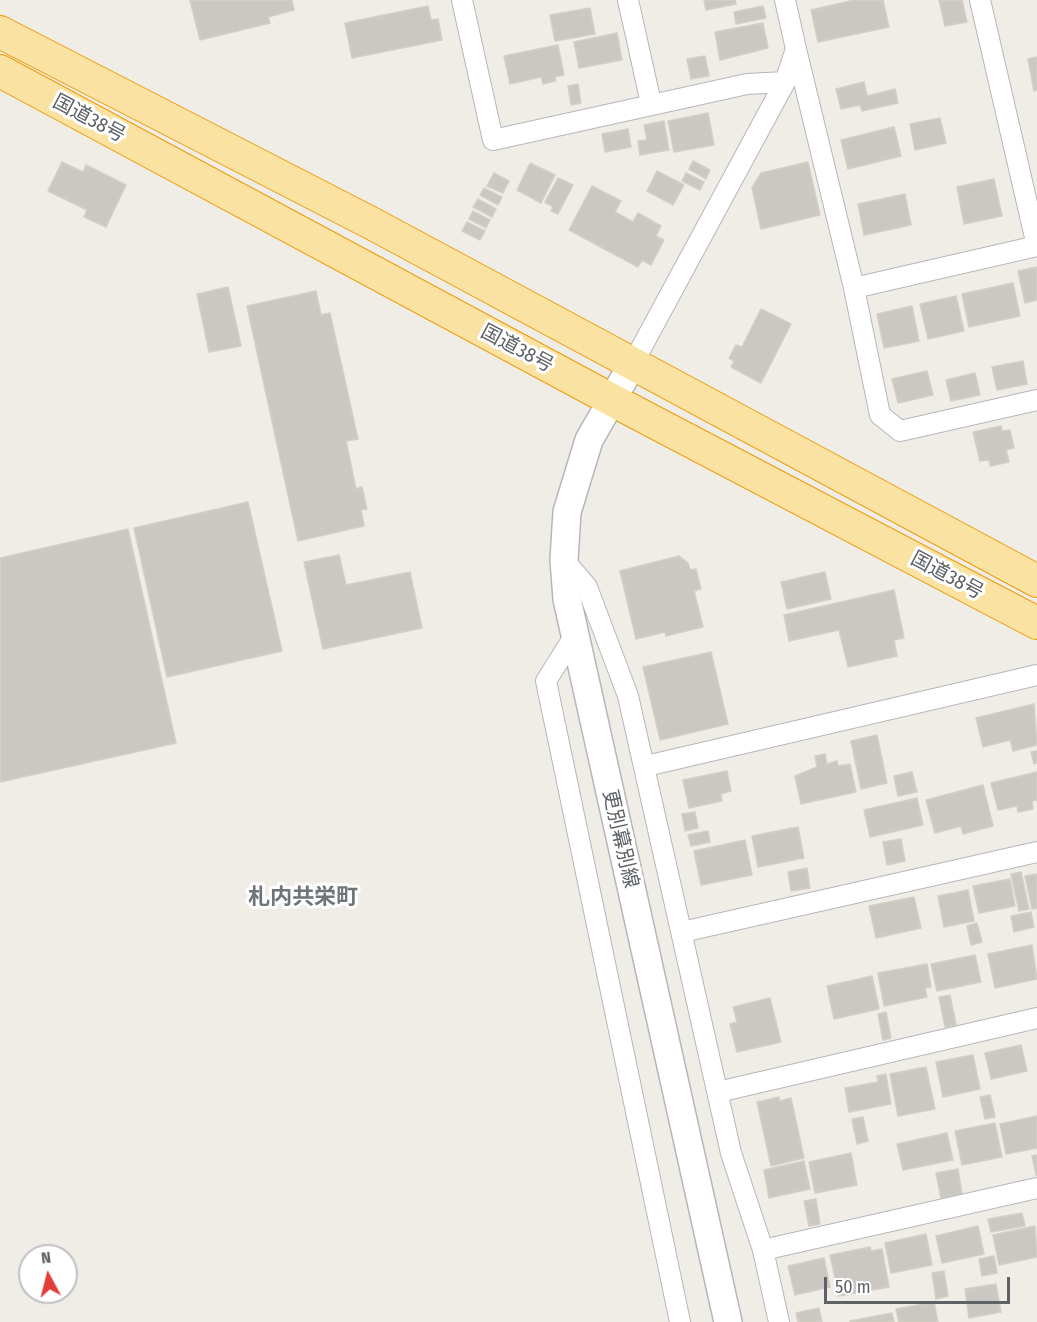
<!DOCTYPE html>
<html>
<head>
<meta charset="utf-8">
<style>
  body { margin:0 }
  #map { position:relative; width:1037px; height:1322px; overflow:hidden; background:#f0ede7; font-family:"Fira Sans Condensed",sans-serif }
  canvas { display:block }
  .north { position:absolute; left:18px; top:1244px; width:60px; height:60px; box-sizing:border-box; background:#fff; border:2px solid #bfc0c2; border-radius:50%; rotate:353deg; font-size:16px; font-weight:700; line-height:24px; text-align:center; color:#5e6266 }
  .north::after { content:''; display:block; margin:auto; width:21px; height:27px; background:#e33e39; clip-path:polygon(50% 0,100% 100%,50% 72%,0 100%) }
  .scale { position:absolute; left:824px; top:1277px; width:186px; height:27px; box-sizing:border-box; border:3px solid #5e6266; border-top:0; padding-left:8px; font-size:18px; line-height:21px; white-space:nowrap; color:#5e6266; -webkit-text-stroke:4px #fff; paint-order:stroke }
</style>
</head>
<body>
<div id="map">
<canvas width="1037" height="1322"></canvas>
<div class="north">N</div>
<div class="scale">50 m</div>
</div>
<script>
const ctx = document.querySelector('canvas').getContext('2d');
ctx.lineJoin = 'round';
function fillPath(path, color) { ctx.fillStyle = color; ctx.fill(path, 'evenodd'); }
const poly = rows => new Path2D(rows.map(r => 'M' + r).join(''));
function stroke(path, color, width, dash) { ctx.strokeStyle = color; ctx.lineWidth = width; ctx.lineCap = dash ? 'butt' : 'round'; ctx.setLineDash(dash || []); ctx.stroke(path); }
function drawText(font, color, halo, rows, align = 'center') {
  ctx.font = font + ' "Fira Sans Condensed","Noto Sans JP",sans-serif'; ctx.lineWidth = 6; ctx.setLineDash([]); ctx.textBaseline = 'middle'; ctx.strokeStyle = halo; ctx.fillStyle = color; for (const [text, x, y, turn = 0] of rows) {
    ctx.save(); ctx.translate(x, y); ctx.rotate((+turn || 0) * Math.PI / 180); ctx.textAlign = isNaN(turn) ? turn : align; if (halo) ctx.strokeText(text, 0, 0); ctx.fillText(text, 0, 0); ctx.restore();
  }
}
const building = poly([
  [190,0,292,0,294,10,268,17,270,23,200,40,190,0],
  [704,0,735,0,736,4,706,10,704,0],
  [854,0,883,0,889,27,818,42,811,10,854,0],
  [939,0,962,0,967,22,945,26,939,0],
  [428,6,431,20,438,19,442,40,352,58,345,23,428,6],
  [763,6,766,18,736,24,734,12,763,6],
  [590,8,595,34,555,41,550,15,590,8],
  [763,23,768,48,720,60,715,32,763,23],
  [617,33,622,60,579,68,574,42,617,33],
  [558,45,564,75,555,77,556,81,543,84,541,77,510,84,504,56,558,45],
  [705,56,709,76,691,79,687,59,705,56],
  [1037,57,1037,90,1034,91,1028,59,1037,57],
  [864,82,867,96,895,89,898,103,862,111,860,105,841,109,836,89,864,82],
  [578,84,581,103,571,105,568,86,578,84],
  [708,113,714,145,674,152,668,121,708,113],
  [940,118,946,143,915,150,910,124,940,118],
  [664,121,669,150,640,155,638,141,647,140,644,125,664,121],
  [894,127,901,156,848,169,841,140,894,127],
  [628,129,631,147,605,152,602,134,628,129],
  [693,161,710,170,706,179,689,169,693,161],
  [62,162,83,172,86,165,126,185,106,227,84,217,87,210,48,191,62,162],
  [808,162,820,215,761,229,752,188,761,173,808,162],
  [530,163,555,175,541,203,517,190,530,163],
  [657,171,684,185,673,205,647,191,657,171],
  [494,173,509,181,503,193,487,186,494,173],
  [686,173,704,182,700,190,682,181,686,173],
  [558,178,573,185,558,214,551,211,553,207,545,202,558,178],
  [994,179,1002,216,964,224,957,187,994,179],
  [592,186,621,201,615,212,633,222,638,213,661,226,656,236,664,240,651,265,642,260,638,267,569,230,592,186],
  [484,188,502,197,498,205,480,195,484,188],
  [905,194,911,225,864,235,858,204,905,194],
  [478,199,496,209,492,217,473,207,478,199],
  [473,211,490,220,486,228,469,219,473,211],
  [467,222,485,231,480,240,462,231,467,222],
  [1037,267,1037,300,1025,303,1018,271,1037,267],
  [1013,283,1020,316,969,327,962,294,1013,283],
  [228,287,241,346,209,352,197,294,228,287],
  [316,291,321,315,330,313,358,439,346,441,356,489,362,487,367,509,361,510,364,526,298,541,247,306,316,291],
  [956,296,964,331,928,339,920,304,956,296],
  [912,306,919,341,884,348,877,314,912,306],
  [761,309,791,324,761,383,731,367,734,361,729,358,736,345,742,347,761,309],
  [1023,361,1027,384,997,390,992,367,1023,361],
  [927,371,933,395,898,403,892,379,927,371],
  [975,373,980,395,951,401,946,380,975,373],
  [1001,426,1002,431,1010,430,1014,448,1006,450,1009,462,990,466,989,460,980,461,973,432,1001,426],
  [248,502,282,651,167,677,134,528,248,502],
  [128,529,176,743,0,782,0,558,128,529],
  [339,555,346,585,410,572,422,628,323,649,304,562,339,555],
  [679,556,688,563,690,570,696,569,701,589,694,591,703,627,666,636,665,632,636,639,620,571,679,556],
  [825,572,831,599,787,609,781,582,825,572],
  [894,590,904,638,894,640,897,656,848,667,839,630,789,641,784,615,894,590],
  [711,652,728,724,660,740,643,667,711,652],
  [1034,704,1037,745,1013,751,1010,740,983,747,976,718,1034,704],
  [877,735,887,783,861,789,851,741,877,735],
  [1037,751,1037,763,1034,764,1031,752,1037,751],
  [825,754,827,764,837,761,838,766,850,764,856,792,801,804,795,776,817,767,815,756,825,754],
  [727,771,731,791,721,794,722,801,689,808,683,780,727,771],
  [912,772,917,792,898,796,894,776,912,772],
  [1037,772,1037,800,1032,801,1033,809,1018,812,1017,806,998,810,991,783,1037,772],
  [983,785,993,826,963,834,961,826,935,833,926,800,983,785],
  [917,798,923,825,870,837,864,810,917,798],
  [695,812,698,828,685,831,682,814,695,812],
  [798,827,804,858,758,867,752,836,798,827],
  [708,831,710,842,691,846,688,835,708,831],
  [901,839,905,861,887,865,883,842,901,839],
  [745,840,752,875,701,885,694,851,745,840],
  [807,868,810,888,791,891,788,872,807,868],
  [1021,872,1029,909,1019,911,1011,874,1021,872],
  [1037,874,1037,908,1032,909,1025,876,1037,874],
  [1010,879,1015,906,979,913,973,886,1010,879],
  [968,890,974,921,944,927,938,896,968,890],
  [914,897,921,928,876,938,869,906,914,897],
  [1031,912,1034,927,1014,932,1011,916,1031,912],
  [977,923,982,942,971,945,967,926,977,923],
  [1032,945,1037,979,995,988,988,954,1032,945],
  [975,955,981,982,937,991,931,964,975,955],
  [927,964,931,987,925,988,927,997,884,1006,878,973,927,964],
  [872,976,879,1009,834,1019,827,986,872,976],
  [950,995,956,1025,945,1027,939,997,950,995],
  [770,998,781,1042,737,1052,730,1024,737,1022,733,1007,770,998],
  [886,1012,891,1038,883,1040,878,1014,886,1012],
  [1021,1045,1027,1071,991,1079,985,1053,1021,1045],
  [973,1055,980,1089,943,1097,936,1062,973,1055],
  [926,1067,935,1109,898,1116,890,1074,926,1067],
  [886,1074,891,1104,849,1112,845,1088,878,1082,877,1076,886,1074],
  [990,1095,995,1117,985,1119,980,1097,990,1095],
  [779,1097,780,1101,791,1098,804,1158,771,1166,757,1102,779,1097],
  [1037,1116,1037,1148,1006,1154,1000,1124,1037,1116],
  [863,1117,868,1141,857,1144,852,1119,863,1117],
  [995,1123,1002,1157,962,1165,955,1131,995,1123],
  [947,1133,953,1160,903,1170,897,1144,947,1133],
  [851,1153,857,1185,815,1193,809,1162,851,1153],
  [1037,1155,1037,1175,1036,1175,1032,1156,1037,1155],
  [804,1161,810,1189,769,1198,764,1170,804,1161],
  [958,1169,962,1194,941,1198,936,1173,958,1169],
  [816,1199,820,1224,809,1226,804,1201,816,1199],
  [1022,1213,1025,1226,991,1232,988,1219,1022,1213],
  [978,1226,984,1254,942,1263,936,1236,978,1226],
  [1035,1226,1037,1257,999,1265,993,1235,1035,1226],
  [926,1234,932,1265,891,1273,885,1243,926,1234],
  [870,1247,871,1251,882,1249,889,1287,839,1296,830,1255,870,1247],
  [994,1256,997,1273,982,1276,979,1259,994,1256],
  [824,1258,830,1287,795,1295,788,1266,824,1258],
  [944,1271,948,1296,936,1299,932,1273,944,1271],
  [996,1284,1001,1312,969,1318,965,1289,996,1284],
  [934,1302,938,1322,899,1322,896,1309,934,1302],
  [819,1308,822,1322,798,1322,796,1313,819,1308],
  [892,1313,894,1322,850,1322,850,1321,892,1313]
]);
const minor = poly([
  [462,0,493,140,747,84,785,82],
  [628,0,651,103],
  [796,49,854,288,880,415,900,431,1037,400],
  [854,288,1037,246,980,0],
  [632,365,785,82,796,49,785,0],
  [564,560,587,587,628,696,731,1153,763,1250,779,1322],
  [575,635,546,681,680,1322],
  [646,766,1037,675],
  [682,932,1037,852],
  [718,1092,1037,1018],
  [763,1250,1037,1188]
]);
const secondary = poly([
  [632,365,589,440,567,512,564,560,567,599,728,1322]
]);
const trunk = poly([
  [0,32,373,224,1037,581],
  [0,71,612,400,1037,623]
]);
const streetNames = [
  ["国道38号",89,119,28],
  ["国道38号",517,349,28],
  ["国道38号",947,576,28],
  ["更別幕別線",620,839,77]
];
const quarterNames = [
  ["札内共栄町",303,898]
];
fillPath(building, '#cbc8c4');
stroke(building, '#d4cfc5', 1.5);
stroke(minor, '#b4b7ba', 22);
stroke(secondary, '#b3b6ba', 30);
stroke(trunk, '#ed9b09', 34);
stroke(minor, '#fff', 20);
stroke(secondary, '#fff', 27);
stroke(trunk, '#fae3a2', 32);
drawText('20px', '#5e6266', '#fff', streetNames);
drawText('bold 22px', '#6f7478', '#fff', quarterNames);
</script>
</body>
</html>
